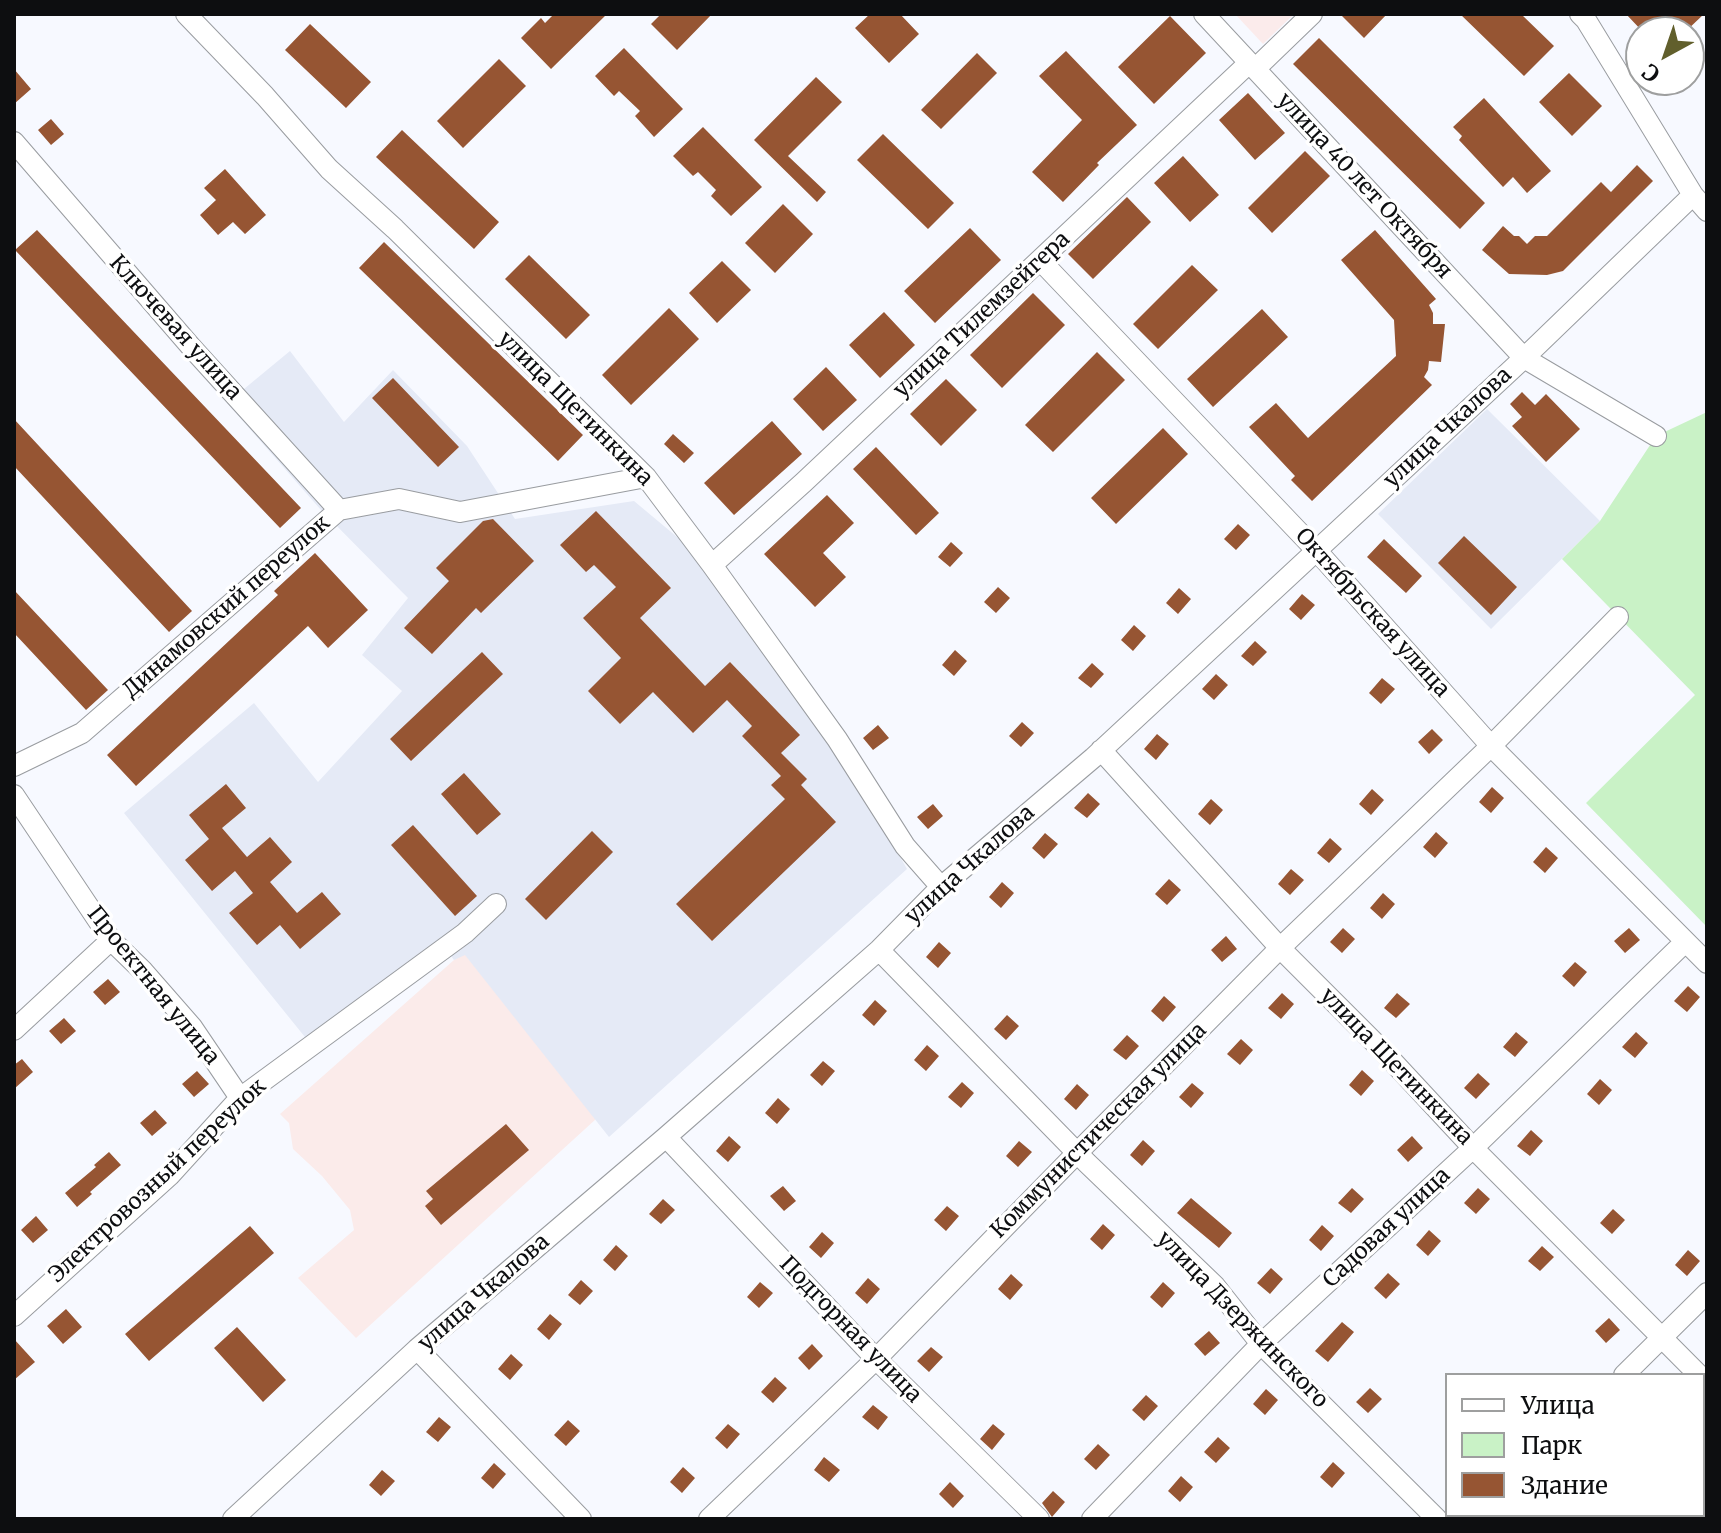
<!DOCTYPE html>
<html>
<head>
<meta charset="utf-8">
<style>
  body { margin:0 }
  #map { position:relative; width:1721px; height:1533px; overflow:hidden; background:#f7f9ff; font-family:Merriweather,serif }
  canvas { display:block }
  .frame { position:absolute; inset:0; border:16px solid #0d0e10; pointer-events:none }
  .legend { position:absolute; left:1445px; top:1373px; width:260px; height:144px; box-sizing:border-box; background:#fff; border:2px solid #9e9f9f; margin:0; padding:10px 14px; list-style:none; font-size:24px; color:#0d0e10 }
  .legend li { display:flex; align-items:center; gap:16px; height:40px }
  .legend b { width:40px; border:2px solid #9e9f9f }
  .north { position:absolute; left:1625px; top:16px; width:80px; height:80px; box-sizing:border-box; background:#fff; border:2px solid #9e9f9f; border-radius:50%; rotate:220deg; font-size:22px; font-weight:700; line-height:32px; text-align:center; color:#0d0e10 }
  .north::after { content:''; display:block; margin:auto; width:28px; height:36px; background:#615f2c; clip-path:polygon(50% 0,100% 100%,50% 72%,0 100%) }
</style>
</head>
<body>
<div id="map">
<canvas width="1721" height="1533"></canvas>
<div class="frame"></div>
<ul class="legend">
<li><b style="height:10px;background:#fff"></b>Улица</li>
<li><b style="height:22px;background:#c9f2c6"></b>Парк</li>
<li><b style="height:22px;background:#965533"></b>Здание</li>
</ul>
<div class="north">С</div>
</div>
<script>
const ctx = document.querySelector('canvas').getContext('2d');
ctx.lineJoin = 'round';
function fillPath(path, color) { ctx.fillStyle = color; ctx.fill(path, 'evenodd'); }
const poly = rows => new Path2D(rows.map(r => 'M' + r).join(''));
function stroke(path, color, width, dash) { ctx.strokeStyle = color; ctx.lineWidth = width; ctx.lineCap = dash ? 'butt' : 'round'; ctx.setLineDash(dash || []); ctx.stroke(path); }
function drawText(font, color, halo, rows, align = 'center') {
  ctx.font = font + ' Merriweather,serif'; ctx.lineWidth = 7; ctx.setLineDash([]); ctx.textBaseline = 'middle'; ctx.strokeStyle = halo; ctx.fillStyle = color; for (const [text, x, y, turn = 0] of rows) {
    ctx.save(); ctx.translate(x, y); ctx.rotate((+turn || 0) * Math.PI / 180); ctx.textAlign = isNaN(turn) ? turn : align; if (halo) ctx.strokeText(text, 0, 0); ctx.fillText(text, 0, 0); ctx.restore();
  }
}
const commercial = poly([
  [1235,14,1294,14,1263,44]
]);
const industrial = poly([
  [465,954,596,1119,356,1338,298,1278,354,1230,350,1210,322,1176,293,1149,289,1123,280,1114,454,960]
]);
const built = poly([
  [290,351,344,422,393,370,467,446,515,519,634,501,713,567,810,700,907,869,609,1137,465,955,454,960,440,941,313,1047,124,813,254,703,318,782,402,691,362,655,408,598,321,510,227,403],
  [1487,409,1600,521,1491,629,1378,514]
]);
const green = poly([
  [1707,412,1707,927,1586,803,1695,695,1562,559,1600,521,1656,436]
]);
const building = poly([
  [554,14,607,14,551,69,521,38,541,18,545,23],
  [661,14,712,14,677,50,651,24],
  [870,14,900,14,919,34,889,63,855,28],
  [1340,14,1387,14,1364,38],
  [1460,14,1521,14,1554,46,1524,76],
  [1626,14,1704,14,1685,32,1643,32],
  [1170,16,1206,53,1154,104,1118,67],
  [310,24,371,82,346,108,285,50],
  [1319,38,1485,203,1460,229,1293,64],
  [624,48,683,109,654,137,635,116,640,111,619,91,614,96,595,76],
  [1066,51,1137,125,1097,163,1099,165,1063,202,1032,172,1082,120,1039,76],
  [977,53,997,73,941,129,921,110],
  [499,59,526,86,463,148,437,121],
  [14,69,31,89,14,104],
  [1569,73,1602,106,1572,136,1539,102],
  [816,77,842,102,788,156,826,192,817,202,754,140],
  [1248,93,1285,133,1255,160,1219,120],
  [1484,98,1551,171,1527,193,1513,177,1503,187,1459,140,1462,136,1453,127],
  [51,119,64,134,51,145,38,130],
  [703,127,762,187,731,216,711,196,716,190,698,172,693,176,673,156],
  [402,130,499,222,474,249,376,157],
  [883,134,954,203,928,229,857,160],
  [1305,151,1330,176,1272,233,1248,208],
  [1183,156,1219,195,1190,222,1154,183],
  [1637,165,1653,181,1563,271,1547,275,1509,274,1482,250,1503,226,1514,236,1519,236,1527,244,1535,236,1547,236,1601,182,1611,192],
  [225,169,266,215,245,234,233,222,218,235,200,215,216,200,204,188],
  [1127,197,1151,222,1093,279,1068,254],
  [783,204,813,234,775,273,745,243],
  [970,228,1001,260,935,323,904,291],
  [37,230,301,508,280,528,15,250],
  [1375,230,1436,299,1429,305,1433,313,1433,324,1445,324,1441,362,1429,361,1428,370,1424,377,1432,385,1312,501,1291,480,1295,476,1249,427,1276,403,1308,438,1396,356,1394,320,1341,260],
  [384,242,583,435,558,461,359,268],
  [529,255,590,315,566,339,505,279],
  [722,261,751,290,717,323,689,293],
  [1192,265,1218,290,1158,349,1133,324],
  [1033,293,1065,325,1002,388,970,355],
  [669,308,699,339,631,405,602,375],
  [1262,309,1288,337,1213,407,1187,379],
  [884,312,915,345,880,378,849,345],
  [1097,352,1125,380,1053,452,1025,425],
  [826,367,857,400,823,431,793,399],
  [393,378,459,447,438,467,372,398],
  [946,379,977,410,941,446,910,414],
  [1522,392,1535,405,1546,394,1580,429,1546,462,1512,426,1522,417,1510,404],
  [14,419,192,611,169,632,14,466],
  [772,421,802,454,734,515,704,483],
  [1163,428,1188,454,1116,524,1091,498],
  [673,434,694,453,684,463,664,444],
  [876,447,939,513,916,535,853,469],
  [827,495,854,523,823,553,846,577,815,607,764,554],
  [596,511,671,588,640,618,705,686,730,662,800,735,781,753,807,779,801,785,836,822,712,941,676,904,785,799,771,785,781,776,742,736,752,726,727,700,693,733,653,692,620,724,588,691,621,658,583,618,616,587,594,565,586,572,560,545],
  [493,519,534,561,481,613,476,608,432,654,404,628,449,581,436,568,483,521],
  [1238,524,1250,535,1236,550,1224,539],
  [1464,536,1517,587,1491,615,1438,563],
  [1384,539,1422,576,1406,593,1367,557],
  [951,542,963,553,950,567,938,557],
  [315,553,368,610,328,648,308,626,136,786,107,755,278,595,274,591],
  [998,587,1010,598,996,613,984,602],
  [1179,588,1191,599,1178,614,1166,603],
  [14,590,108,690,86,710,14,633],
  [1302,594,1315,605,1301,620,1289,609],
  [1134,625,1146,636,1133,651,1121,640],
  [1255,641,1267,652,1253,666,1241,656],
  [955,650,967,661,954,676,942,665],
  [482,652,503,674,411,761,390,739],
  [1092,663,1104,674,1091,688,1078,678],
  [1216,674,1228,685,1214,700,1202,689],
  [1382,678,1395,689,1381,704,1369,693],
  [1022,722,1034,733,1021,747,1009,736],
  [878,725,889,738,873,750,863,738],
  [1432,729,1443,740,1429,754,1418,742],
  [1157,734,1169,744,1156,760,1144,749],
  [464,773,501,814,477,835,441,794],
  [226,784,246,808,222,828,247,857,270,837,292,862,270,882,297,913,322,892,341,914,300,949,280,925,257,945,229,913,253,893,235,871,212,891,185,860,209,839,189,815],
  [1492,787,1504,798,1491,813,1479,802],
  [1372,789,1384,800,1371,815,1359,804],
  [1088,793,1100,804,1087,818,1074,808],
  [1211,799,1223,810,1210,825,1198,814],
  [933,804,943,816,928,829,917,817],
  [413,825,477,896,455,916,391,845],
  [592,831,613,852,546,920,525,899],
  [1436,832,1448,843,1435,858,1423,847],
  [1045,833,1058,844,1044,859,1032,848],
  [1330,838,1342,849,1329,863,1317,853],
  [1546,847,1558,858,1545,873,1533,862],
  [1291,869,1304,880,1290,895,1278,884],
  [1169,879,1181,890,1167,905,1155,894],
  [1002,882,1014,893,1001,908,989,897],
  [1383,893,1395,904,1382,919,1370,908],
  [1343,928,1355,939,1342,953,1330,942],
  [1629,928,1640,940,1625,953,1614,941],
  [1226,936,1237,949,1222,962,1211,950],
  [939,942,951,953,938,968,926,957],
  [1575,962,1587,972,1574,987,1562,976],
  [108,979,120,992,105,1005,93,992],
  [1688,986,1700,997,1687,1012,1674,1001],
  [1282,993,1294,1004,1281,1019,1268,1008],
  [1397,993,1410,1004,1396,1018,1384,1008],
  [1164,996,1176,1007,1163,1022,1151,1011],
  [875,1000,887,1011,874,1026,862,1015],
  [1007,1015,1019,1026,1006,1040,994,1029],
  [64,1018,76,1031,61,1044,49,1031],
  [1516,1032,1528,1042,1515,1057,1503,1047],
  [1636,1032,1648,1043,1635,1058,1622,1047],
  [1127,1035,1139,1046,1126,1060,1113,1050],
  [1241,1039,1253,1050,1240,1065,1227,1054],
  [927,1045,939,1056,926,1071,914,1060],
  [22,1059,33,1072,14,1089,14,1065],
  [823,1061,835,1071,822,1086,810,1075],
  [1362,1070,1374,1081,1361,1096,1349,1085],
  [197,1071,209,1084,194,1097,182,1084],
  [1478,1073,1490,1084,1476,1099,1464,1088],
  [1600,1079,1612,1090,1599,1105,1587,1094],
  [962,1082,974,1093,961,1108,948,1097],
  [1192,1083,1204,1093,1191,1108,1179,1097],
  [1077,1084,1089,1095,1076,1110,1064,1099],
  [778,1098,790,1109,777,1124,765,1113],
  [155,1110,167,1123,152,1136,140,1123],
  [506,1124,529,1150,441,1225,425,1206,433,1199,426,1191],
  [1531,1130,1543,1141,1530,1156,1517,1146],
  [729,1136,741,1147,728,1162,716,1151],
  [1412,1136,1423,1148,1408,1162,1397,1150],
  [1143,1140,1155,1151,1142,1166,1130,1155],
  [1019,1141,1032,1152,1018,1167,1006,1156],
  [109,1152,121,1165,90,1192,92,1194,77,1207,65,1193,96,1167,94,1165],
  [783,1186,796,1201,784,1211,770,1196],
  [1352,1188,1364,1199,1351,1213,1338,1203],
  [1478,1188,1490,1199,1476,1214,1464,1203],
  [1191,1198,1232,1233,1219,1248,1177,1213],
  [663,1199,675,1210,661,1224,649,1214],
  [947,1206,959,1216,946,1231,934,1220],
  [1613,1209,1625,1220,1612,1234,1600,1223],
  [36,1216,48,1230,33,1243,21,1230],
  [1103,1224,1115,1235,1102,1250,1090,1239],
  [1322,1225,1334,1236,1321,1251,1309,1240],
  [250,1226,274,1253,149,1361,125,1334],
  [1429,1230,1441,1241,1428,1256,1416,1245],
  [822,1232,834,1243,821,1258,809,1247],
  [616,1245,628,1256,615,1271,603,1260],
  [1542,1246,1554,1257,1540,1271,1528,1261],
  [1688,1250,1700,1261,1687,1276,1675,1265],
  [1271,1268,1283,1279,1270,1294,1257,1283],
  [1388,1273,1400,1284,1386,1299,1374,1288],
  [1011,1274,1023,1285,1010,1300,998,1289],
  [868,1278,880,1289,867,1304,855,1293],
  [581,1280,593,1291,580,1305,568,1295],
  [760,1282,773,1293,759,1308,747,1297],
  [1163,1282,1175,1293,1162,1308,1150,1297],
  [66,1309,82,1327,63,1344,47,1326],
  [550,1314,562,1324,549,1340,537,1329],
  [1609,1318,1620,1330,1606,1343,1595,1331],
  [1342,1322,1354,1332,1328,1362,1315,1351],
  [237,1327,286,1380,263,1402,214,1348],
  [1209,1331,1220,1343,1205,1356,1194,1344],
  [14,1339,35,1362,14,1380],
  [812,1344,823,1356,809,1370,798,1358],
  [931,1347,943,1357,929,1372,917,1361],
  [511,1354,523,1365,510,1380,498,1369],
  [775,1377,787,1388,773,1403,761,1392],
  [1370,1388,1382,1399,1368,1413,1356,1402],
  [1266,1389,1278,1400,1265,1415,1253,1404],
  [1146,1395,1158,1406,1144,1421,1132,1410],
  [873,1405,888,1417,878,1430,862,1417],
  [439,1417,451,1427,438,1442,426,1432],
  [568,1420,580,1431,566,1446,554,1435],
  [728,1424,740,1434,727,1449,715,1438],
  [993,1424,1005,1434,992,1450,980,1439],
  [1218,1437,1230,1448,1216,1463,1204,1452],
  [1098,1444,1110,1455,1096,1470,1084,1459],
  [824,1457,840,1470,829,1482,814,1470],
  [1333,1462,1345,1473,1332,1488,1320,1477],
  [494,1463,506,1474,493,1489,481,1478],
  [683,1467,695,1478,682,1493,670,1482],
  [382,1470,395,1481,381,1496,369,1485],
  [1181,1476,1193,1487,1180,1502,1168,1491],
  [950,1482,964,1496,953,1508,939,1494],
  [1053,1491,1065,1502,1052,1517,1042,1503]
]);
const minor = poly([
  [186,14,265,96,329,169,395,229,646,477,712,565,837,739,905,846,941,887],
  [1204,14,1524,358,1656,436],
  [1580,14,1586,20,1693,195,1707,211],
  [1255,69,1312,14],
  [14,142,192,348,339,510],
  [1040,260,1316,550,1491,746,1707,963],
  [712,565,804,482,1249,63],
  [1101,750,1280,948,1383,1051,1473,1148,1699,1375],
  [14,766,82,733,339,510,399,499,460,512,646,477],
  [14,795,111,940,143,971,192,1027,240,1098],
  [879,950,1087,1163,1215,1286,1261,1344,1437,1519],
  [14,1030,111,940],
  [666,1137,876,1359,1039,1519],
  [14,1316,170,1175,240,1098,465,933,496,904],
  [417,1349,581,1519],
  [1624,1375,1707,1293],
  [233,1519,417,1349,666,1137,879,950,941,887,1093,758,1524,358,1693,195],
  [709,1519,876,1359,1077,1153,1280,948,1491,746,1618,617],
  [1092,1519,1261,1344,1473,1148,1685,942],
  [1474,1519,1478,1515]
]);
const streetNames = [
  ["улица 40 лет Октября",1364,186,47],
  ["улица Тилемзейгера",982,315,-43],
  ["Ключевая улица",175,328,48],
  ["улица Щетинкина",575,409,45],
  ["улица Чкалова",1448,428,-43],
  ["Динамовский переулок",227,607,-41],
  ["Октябрьская улица",1372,613,48],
  ["улица Чкалова",970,865,-42],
  ["Проектная улица",153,986,51],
  ["улица Щетинкина",1396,1067,46],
  ["Коммунистическая улица",1099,1131,-45],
  ["Электровозный переулок",158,1181,-43],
  ["Садовая улица",1387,1228,-43],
  ["улица Чкалова",484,1293,-41],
  ["улица Дзержинского",1242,1320,46],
  ["Подгорная улица",850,1330,46]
];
fillPath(commercial, '#fbebeb');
fillPath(industrial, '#fbebea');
fillPath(built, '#e5eaf6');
fillPath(green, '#c9f2c6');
fillPath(building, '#965533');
stroke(minor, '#999ca0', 22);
stroke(minor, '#fff', 20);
drawText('22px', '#0d0e10', '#fff', streetNames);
</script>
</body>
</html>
